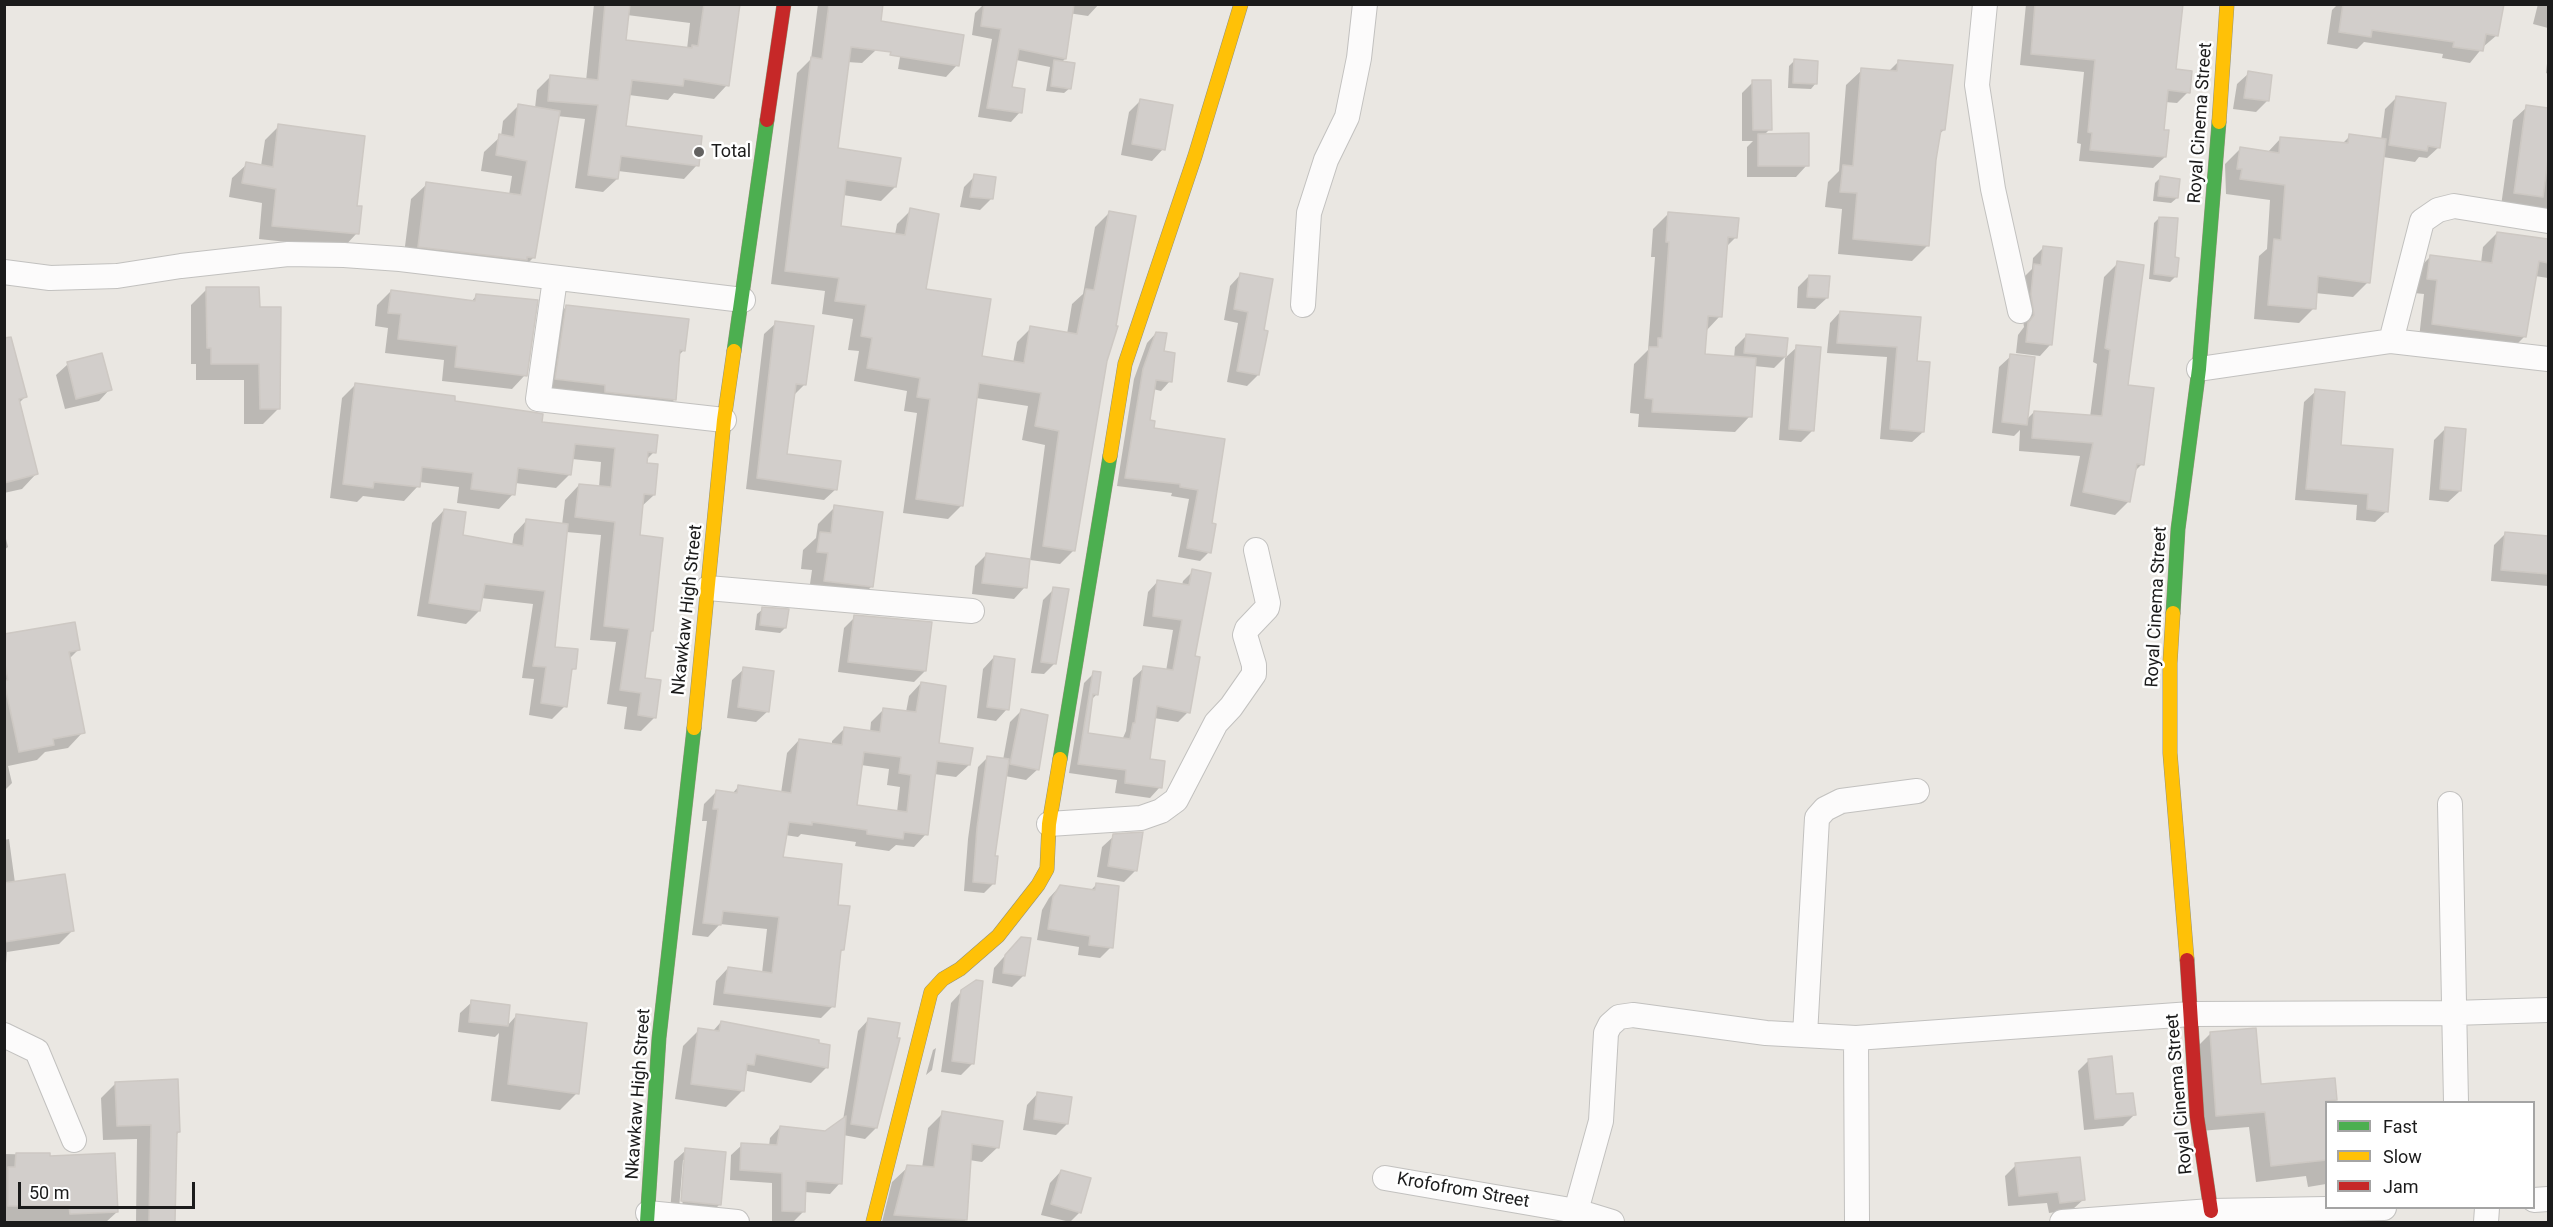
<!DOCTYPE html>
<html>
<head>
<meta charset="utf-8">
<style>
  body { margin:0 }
  #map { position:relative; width:2553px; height:1227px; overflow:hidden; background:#eae7e2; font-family:Roboto,sans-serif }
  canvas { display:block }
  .frame { position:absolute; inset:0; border:6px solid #1b1b1b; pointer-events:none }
  .legend { position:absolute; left:2325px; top:1101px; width:210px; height:108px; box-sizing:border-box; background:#fff; border:2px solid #a4a4a4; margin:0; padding:8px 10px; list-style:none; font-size:18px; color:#1b1b1b }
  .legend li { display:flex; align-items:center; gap:12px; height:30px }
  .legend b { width:30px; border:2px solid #a4a4a4 }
  .scale { position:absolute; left:18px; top:1182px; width:177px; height:27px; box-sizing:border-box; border:3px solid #1b1b1b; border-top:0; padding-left:8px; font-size:18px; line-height:21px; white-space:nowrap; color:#1b1b1b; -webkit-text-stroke:4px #fff; paint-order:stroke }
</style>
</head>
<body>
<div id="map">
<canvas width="2553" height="1227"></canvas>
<div class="frame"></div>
<ul class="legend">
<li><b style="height:8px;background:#4caf50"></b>Fast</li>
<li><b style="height:8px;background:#ffc107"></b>Slow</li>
<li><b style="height:8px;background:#c62828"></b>Jam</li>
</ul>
<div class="scale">50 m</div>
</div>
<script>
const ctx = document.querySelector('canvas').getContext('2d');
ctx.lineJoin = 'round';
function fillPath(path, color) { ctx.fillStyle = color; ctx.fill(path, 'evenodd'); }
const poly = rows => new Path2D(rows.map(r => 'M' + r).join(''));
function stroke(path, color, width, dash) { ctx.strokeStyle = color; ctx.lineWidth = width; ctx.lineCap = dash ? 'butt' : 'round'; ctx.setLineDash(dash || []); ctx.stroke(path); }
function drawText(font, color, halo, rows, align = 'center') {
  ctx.font = font + ' Roboto,sans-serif'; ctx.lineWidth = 5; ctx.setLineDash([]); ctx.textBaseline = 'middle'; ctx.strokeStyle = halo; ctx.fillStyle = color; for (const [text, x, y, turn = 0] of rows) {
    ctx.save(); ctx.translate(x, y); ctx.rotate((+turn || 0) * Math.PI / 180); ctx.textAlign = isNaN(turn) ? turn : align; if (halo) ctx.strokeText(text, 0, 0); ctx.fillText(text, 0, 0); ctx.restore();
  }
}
const shadow = poly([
  [594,4,739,4,727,85,714,99,674,93,668,100,629,95,624,128,697,165,684,179,618,171,617,179,603,192,575,188,585,119,557,116,534,257,518,273,403,262,411,199,427,184,509,195,512,176,481,171,484,152,501,136,503,121,519,105,535,108,537,90,550,77,586,81],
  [627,15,690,23,687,49,624,41],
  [818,4,882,4,876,50,862,63,847,62,837,150,895,187,881,201,843,195,839,227,895,235,897,224,911,210,924,290,980,357,1013,363,1017,342,1031,328,1067,334,1072,304,1083,294,1095,227,1109,213,1105,360,1074,550,1060,564,1030,560,1045,445,1022,440,1028,406,976,398,962,505,948,519,903,513,917,413,904,411,907,391,854,381,859,351,848,350,853,319,822,314,825,291,771,284,797,73,811,59],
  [984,4,991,4,1065,59,1061,63,1070,88,1064,93,1046,91,1050,67,1016,60,1010,89,1020,112,1011,122,978,117,992,39,972,35,975,13],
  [1049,4,1099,4,1088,16,1048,10],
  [2026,4,2182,4,2175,71,2188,92,2177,103,2165,102,2162,131,2165,157,2153,168,2079,161,2081,144,2077,143,2084,72,2020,65],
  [2338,4,2502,4,2497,35,2483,47,2470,63,2442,58,2443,54,2364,42,2357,49,2327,44,2332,10],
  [2538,4,2548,4,2548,28,2533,24],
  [903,39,957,65,946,77,898,69],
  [2548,54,2548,74,2546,73],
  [1794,61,1816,83,1811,89,1788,88,1789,66],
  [1899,61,1944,130,1938,135,1928,245,1912,261,1838,254,1842,209,1825,207,1828,182,1839,171,1846,85,1862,70,1888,72],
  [2249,73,2267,101,2256,112,2233,109,2237,84],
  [1753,82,1770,129,1764,135,1807,165,1796,177,1747,177,1747,147,1753,141,1742,141,1742,93],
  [2396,98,2439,147,2427,158,2419,157,2415,162,2383,157,2368,282,2353,297,2315,293,2314,308,2299,323,2254,319,2259,256,2267,249,2270,200,2226,194,2225,164,2240,149,2267,153,2281,138,2342,144,2350,136,2381,140,2385,109],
  [1140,101,1163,149,1152,161,1121,155,1129,112],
  [2527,107,2548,110,2548,278,2535,276,2525,336,2511,350,2419,338,2424,294,2414,293,2416,271,2430,257,2481,263,2483,247,2497,233,2545,240,2548,237,2548,229,2501,206,2513,120],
  [279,126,355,207,357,233,343,248,259,239,262,203,229,197,232,178,247,164,261,166,265,140],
  [975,176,991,199,980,210,960,207,964,187],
  [2160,178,2177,198,2171,203,2153,201,2155,183],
  [1669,213,1736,237,1725,248,1720,316,1706,331,1704,355,1734,358,1735,347,1746,336,1785,357,1774,368,1754,366,1750,416,1735,432,1638,427,1639,414,1630,413,1634,364,1648,350,1655,257,1651,257,1653,229],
  [2159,218,2173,258,2176,276,2170,282,2149,279,2154,223],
  [2044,247,2050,345,2040,356,2016,353,2018,335,2024,327,2021,306,2024,277,2032,269,2033,258],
  [2118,263,2126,386,2142,464,2134,472,2129,501,2115,515,2070,506,2080,456,2019,451,2020,430,2014,436,1992,433,1999,367,2011,356,2026,420,2034,412,2090,417,2097,364,2093,362,2104,277],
  [1241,274,1262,332,1258,375,1247,386,1227,382,1238,323,1224,320,1230,286],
  [1809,276,1827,298,1815,309,1797,308,1798,287],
  [207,289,258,309,279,408,263,424,244,424,244,380,196,380,196,364,191,364,191,305],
  [391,291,471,302,476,296,525,375,512,389,442,381,444,360,385,353,388,328,375,326,377,305],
  [566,307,684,350,678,356,674,400,657,417,539,396,549,324],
  [1840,312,1919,318,1915,362,1923,432,1912,442,1880,439,1887,357,1827,353,1830,323],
  [776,323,805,384,793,396,786,455,836,489,824,500,746,489,764,334],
  [1156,333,1170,381,1161,391,1153,389,1149,421,1152,429,1223,440,1210,524,1209,552,1200,561,1178,557,1189,499,1171,496,1172,493,1117,486,1134,379,1147,343],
  [1797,347,1813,430,1801,442,1779,440,1785,358],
  [4,361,25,397,18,404,36,474,22,489,4,493],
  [68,364,110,389,99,401,65,409,56,375],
  [356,384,453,402,654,452,646,460,654,495,641,507,638,537,652,631,649,634,643,679,655,717,641,731,624,729,627,707,607,704,616,642,590,640,601,535,566,532,554,648,574,668,570,673,565,706,552,719,529,715,534,679,522,678,533,604,481,598,479,611,466,624,417,616,432,523,444,510,461,536,512,545,514,534,526,521,562,525,565,500,579,485,599,487,601,462,572,459,570,474,556,488,515,483,513,494,499,509,457,503,459,487,419,482,418,486,404,501,363,496,357,502,330,498,342,398],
  [2316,391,2339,446,2387,511,2375,522,2356,520,2357,505,2295,500,2304,402],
  [2446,428,2460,491,2448,502,2429,500,2434,440],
  [835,507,871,587,854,604,808,598,812,570,801,569,803,550,816,538,818,524],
  [4,531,8,547,4,550],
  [2505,534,2548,537,2548,586,2491,581,2494,545],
  [986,555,1025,587,1014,599,972,594,975,566],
  [1193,571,1194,657,1188,712,1178,722,1154,718,1149,760,1160,787,1150,798,1115,793,1117,780,1069,773,1084,683,1094,673,1097,694,1090,701,1086,735,1122,740,1126,731,1133,678,1144,668,1166,671,1173,630,1143,626,1148,592,1158,581,1182,585,1183,581],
  [1054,589,1055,663,1044,674,1031,673,1043,600],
  [763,609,785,628,780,633,755,630,757,614],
  [855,617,925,671,914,682,838,672,844,628],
  [4,636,79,649,69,659,83,732,68,748,45,752,37,760,8,766,12,783,4,791],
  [994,657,1007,709,996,721,977,718,983,669],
  [744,669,768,711,756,722,727,718,732,680],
  [921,683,938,745,969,765,956,777,934,774,926,834,914,847,896,845,889,851,855,846,856,842,801,834,798,837,785,835,781,859,836,906,843,950,839,953,833,1006,821,1018,713,1005,716,981,728,968,762,973,767,929,720,924,708,937,692,935,707,821,702,821,704,804,716,792,732,794,738,787,781,793,787,753,799,740,832,745,832,741,845,728,870,732,871,722,884,709,906,712,909,696],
  [861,765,889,769,887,785,900,787,897,812,855,807],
  [1021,711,1038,769,1026,780,1005,776,994,858,994,883,984,893,964,891,968,839,978,767,987,758,1003,760,1010,722],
  [1114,836,1135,871,1124,882,1097,877,1102,847],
  [9,839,15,883,72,931,59,944,7,952,4,986,4,840],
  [1096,885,1111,947,1100,958,1078,955,1079,947,1037,940,1042,910,1049,898,1060,886,1090,891],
  [1010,950,1024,975,1012,987,992,983,994,968],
  [962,991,973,1063,961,1075,941,1072,951,1003],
  [472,1002,509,1006,507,1026,516,1016,577,1093,560,1110,491,1101,499,1033,495,1037,458,1032,460,1013],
  [869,1019,876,1128,865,1139,843,1135,840,1183,830,1194,804,1192,804,1211,793,1222,772,1221,772,1183,730,1180,731,1155,742,1145,769,1146,770,1138,780,1127,825,1132,843,1120,858,1031],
  [721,1022,827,1067,811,1083,747,1071,742,1091,726,1107,675,1099,683,1046,699,1030,712,1032],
  [2211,1033,2259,1085,2334,1080,2335,1102,2326,1102,2326,1184,2308,1187,2306,1176,2256,1182,2249,1127,2200,1131,2195,1049],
  [936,1048,932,1070,926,1075,933,1050],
  [2089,1060,2115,1096,2134,1115,2123,1126,2084,1130,2078,1071],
  [116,1083,179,1132,176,1135,174,1222,136,1222,137,1139,103,1140,101,1098],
  [1038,1093,1067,1124,1056,1135,1023,1130,1027,1105],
  [943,1113,998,1147,982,1162,969,1160,966,1220,963,1222,882,1222,892,1182,908,1167,922,1168,928,1128],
  [686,1150,720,1204,709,1215,670,1212,674,1161],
  [683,1160,686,1160,682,1209,679,1209],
  [4,1154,48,1155,117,1212,106,1222,4,1221],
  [2016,1165,2084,1199,2072,1210,2049,1213,2047,1203,2008,1206,2005,1176],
  [1061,1171,1080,1212,1070,1222,1041,1215,1050,1183]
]);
const building = poly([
  [605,4,630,4,626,40,692,48,692,45,698,46,704,4,740,4,729,86,684,79,683,86,632,80,626,126,702,136,699,166,621,156,618,179,588,175,598,105,548,101,550,75,598,80,605,4],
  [829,4,883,4,881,21,964,35,959,66,890,55,891,52,851,47,838,148,901,158,896,187,846,180,841,226,905,235,910,208,939,214,926,289,991,299,982,356,1024,363,1030,326,1077,334,1086,289,1094,290,1109,211,1136,216,1116,326,1118,326,1107,361,1075,551,1043,546,1059,431,1035,426,1041,393,979,383,963,506,916,499,930,399,917,397,920,378,867,368,872,338,861,336,866,305,835,301,839,278,785,271,811,57,822,59,829,4],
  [984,4,1074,4,1066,59,1019,49,1012,87,1025,89,1022,113,987,108,1001,29,981,26,984,4],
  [2035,4,2183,4,2176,69,2192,71,2190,93,2168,90,2164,130,2169,130,2166,157,2090,150,2092,133,2088,132,2095,60,2031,54,2035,4],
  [2343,4,2504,4,2498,36,2486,34,2483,51,2453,47,2454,42,2372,30,2371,37,2339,32,2343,4],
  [1794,59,1818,61,1817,84,1793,83,1794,59],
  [1054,60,1075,63,1071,89,1051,86,1054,60],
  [1898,60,1953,65,1945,130,1941,130,1936,160,1929,246,1853,239,1857,193,1840,192,1843,165,1853,166,1861,68,1897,71,1898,60],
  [2248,71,2272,75,2269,101,2244,98,2248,71],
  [1752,80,1771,80,1772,130,1753,130,1752,80],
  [2396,96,2446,103,2440,148,2428,146,2427,151,2389,145,2396,96],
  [1140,99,1173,105,1165,150,1132,144,1140,99],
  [518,104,560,111,535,258,527,257,527,260,418,247,426,182,521,195,527,161,496,155,499,134,514,137,518,104],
  [2526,105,2548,108,2548,159,2543,197,2514,193,2526,105],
  [278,124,365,136,357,206,362,206,359,234,272,226,276,189,242,183,246,162,273,167,278,124],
  [1809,133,1809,166,1758,166,1758,134,1809,133],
  [2349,134,2386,139,2370,283,2318,276,2316,309,2268,305,2274,239,2281,240,2285,185,2240,179,2242,169,2237,169,2240,147,2279,153,2280,137,2348,143,2349,134],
  [974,174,996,177,993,199,970,197,974,174],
  [2160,176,2180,179,2178,198,2158,196,2160,176],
  [1668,212,1739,218,1737,238,1728,237,1722,317,1708,316,1705,354,1756,358,1752,417,1652,412,1653,399,1645,398,1649,347,1658,347,1658,338,1662,338,1669,242,1666,242,1668,212],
  [2159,217,2178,218,2175,257,2179,258,2177,277,2154,274,2159,217],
  [2497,232,2548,239,2548,263,2539,261,2526,337,2432,324,2437,280,2427,279,2430,255,2492,263,2497,232],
  [2043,246,2062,248,2052,345,2026,342,2028,323,2034,315,2031,294,2034,264,2041,265,2043,246],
  [2117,261,2144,265,2128,385,2154,388,2144,465,2137,464,2130,502,2083,492,2093,443,2032,438,2034,411,2102,416,2110,350,2105,348,2117,261],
  [1240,273,1273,279,1264,330,1268,331,1259,375,1237,371,1248,312,1234,309,1240,273],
  [1809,275,1830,276,1828,298,1807,297,1809,275],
  [206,287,259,287,260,307,281,307,280,409,260,409,259,364,211,364,211,348,207,348,206,287],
  [391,290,475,301,476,294,538,300,527,376,455,367,457,346,398,339,401,314,388,313,391,290],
  [566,305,689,319,685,351,680,350,676,400,605,392,605,385,555,379,566,305],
  [1840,311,1921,317,1917,361,1930,362,1924,432,1890,429,1897,347,1837,343,1840,311],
  [775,321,814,326,806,385,796,384,787,454,841,461,837,490,757,478,775,321],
  [1156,332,1167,333,1164,351,1175,353,1172,382,1156,380,1150,420,1155,421,1154,428,1225,439,1212,523,1216,524,1211,553,1187,548,1198,490,1180,487,1180,484,1125,478,1143,369,1156,332],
  [1746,334,1788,338,1786,357,1744,353,1746,334],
  [11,337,27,397,19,399,38,474,4,483,4,338,11,337],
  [1796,345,1821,347,1814,431,1789,429,1796,345],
  [102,353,112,390,76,399,67,362,102,353],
  [2010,354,2035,357,2027,425,2002,422,2010,354],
  [355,383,455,396,455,401,532,412,543,414,542,422,658,435,656,453,648,452,647,463,658,464,655,495,644,494,640,535,663,538,653,631,651,631,645,678,661,680,656,718,638,715,641,693,620,690,629,629,604,626,615,522,575,517,579,484,611,487,615,448,575,444,571,475,518,468,515,495,471,489,473,473,422,467,420,487,374,482,373,488,343,484,355,383],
  [2315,389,2345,392,2341,445,2393,449,2388,512,2367,509,2368,494,2306,489,2315,389],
  [2445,427,2466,429,2461,491,2440,489,2445,427],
  [834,505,883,512,873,587,824,581,828,553,817,552,820,532,831,533,834,505],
  [444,509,466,512,463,535,523,546,526,519,568,524,555,647,578,649,576,669,572,669,567,707,541,703,546,667,533,666,545,591,485,584,480,611,429,603,444,509],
  [2505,532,2548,536,2548,574,2501,570,2505,532],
  [986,553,1030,559,1027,588,982,583,986,553],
  [1192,569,1211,573,1195,656,1200,657,1190,713,1157,706,1150,759,1165,761,1162,788,1125,783,1126,770,1078,764,1093,671,1101,672,1098,695,1093,694,1088,733,1130,739,1133,723,1135,723,1143,666,1173,670,1182,620,1153,616,1157,580,1189,585,1192,569],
  [1053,587,1069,589,1056,664,1041,662,1053,587],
  [762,607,789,609,786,628,760,625,762,607],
  [854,615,932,622,926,671,848,662,854,615],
  [75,622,80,650,69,652,85,733,53,739,54,745,19,752,4,681,8,680,4,659,4,634,75,622],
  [994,656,1015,659,1009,710,987,707,994,656],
  [743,667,774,671,769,712,738,707,743,667],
  [921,682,946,686,939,743,973,748,970,765,937,761,928,835,904,832,903,839,867,834,867,830,812,822,812,825,789,822,783,857,842,864,838,905,850,906,844,950,841,950,835,1007,724,993,728,967,772,973,779,917,723,911,721,925,703,923,718,809,713,809,716,790,737,793,738,785,791,793,799,739,842,745,844,727,880,732,883,708,916,712,921,682],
  [864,752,901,757,899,773,911,775,907,812,857,805,864,752],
  [1021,709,1048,715,1039,770,1010,764,1021,709],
  [987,756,1009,759,995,856,998,856,995,884,973,882,977,828,987,756],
  [1143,832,1137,871,1108,866,1113,834,1143,832],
  [65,874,74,931,4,942,4,883,65,874],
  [1096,883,1119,886,1113,948,1089,945,1090,936,1048,929,1053,897,1060,885,1095,890,1096,883],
  [1021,937,1031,938,1025,976,1003,973,1005,955,1021,937],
  [976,980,983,981,974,1064,952,1061,961,990,976,980],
  [471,1000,510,1005,508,1026,469,1022,471,1000],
  [516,1014,587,1023,579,1094,508,1084,516,1014],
  [868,1018,900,1023,897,1038,900,1038,877,1128,851,1124,868,1018],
  [721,1021,819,1040,819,1043,830,1045,828,1068,756,1054,754,1065,747,1064,744,1091,691,1084,698,1028,719,1031,721,1021],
  [2256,1028,2261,1084,2335,1078,2337,1100,2326,1101,2326,1160,2271,1166,2265,1112,2216,1116,2210,1032,2256,1028],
  [2112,1056,2116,1094,2133,1093,2136,1115,2095,1119,2088,1059,2112,1056],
  [178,1079,180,1132,177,1132,175,1222,149,1222,151,1125,117,1126,115,1082,178,1079],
  [1037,1092,1072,1097,1068,1124,1034,1119,1037,1092],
  [942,1111,1003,1121,999,1148,972,1144,967,1220,894,1215,907,1165,934,1167,942,1111],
  [846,1116,842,1184,806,1181,805,1212,782,1211,782,1173,740,1170,741,1143,777,1145,780,1126,825,1131,846,1116],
  [685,1148,726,1152,721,1205,681,1201,685,1148],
  [16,1153,50,1153,50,1156,115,1153,118,1212,70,1214,69,1206,8,1206,8,1167,15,1167,16,1153],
  [2080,1157,2085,1200,2060,1203,2058,1192,2019,1196,2015,1163,2080,1157],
  [1061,1170,1091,1178,1081,1213,1051,1204,1061,1170]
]);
const street = poly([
  [1985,4,1977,85,1993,189,2020,311],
  [4,272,50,278,117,276,181,266,288,254,344,255,400,259,743,300],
  [555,279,538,399,724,420],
  [1303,305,1309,213,1326,160,1347,117,1359,58,1365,4],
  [2391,341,2422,221,2438,210,2454,206,2548,221],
  [2199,369,2391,341,2548,359],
  [708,588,972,611],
  [2450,804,2456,1102],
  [1049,824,1141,818,1161,811,1176,800,1216,723,1231,707,1254,674,1254,665,1245,635,1247,629,1267,608,1268,603,1256,550],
  [4,1035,37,1051,74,1140],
  [1805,1035,1817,818,1825,809,1841,801,1917,791],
  [1856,1038,1857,1222],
  [1385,1178,1576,1211,1612,1222],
  [2534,1200,2548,1199],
  [1576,1211,1601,1121,1606,1033,1610,1025,1619,1017,1633,1015,1766,1033,1856,1038,2191,1014,2453,1013,2548,1010],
  [648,1213,737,1222],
  [2062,1222,2211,1211,2384,1208],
  [2486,1222,2487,1208]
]);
const fast = poly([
  [734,351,767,120],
  [2173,613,2178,529,2199,369,2219,122],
  [1060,759,1110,456],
  [647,1222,659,1038,694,728]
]);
const slow = poly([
  [2219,122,2227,4],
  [1110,456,1125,364,1195,156,1241,4],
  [2173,613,2170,663,2170,753,2187,960],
  [694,728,724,420,734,351],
  [873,1222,931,992,943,979,960,969,998,936,1038,885,1047,869,1049,824,1060,759]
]);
const jam = poly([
  [767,120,784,4],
  [2187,960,2197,1117,2211,1211]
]);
const markers = [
  [699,152,6,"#636261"]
];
const streetNames = [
  ["Royal Cinema Street",2201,123,-86],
  ["Royal Cinema Street",2157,607,-87],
  ["Nkawkaw High Street",688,610,-84],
  ["Nkawkaw High Street",639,1094,-86],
  ["Royal Cinema Street",2180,1094,-95],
  ["Krofofrom Street",1463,1191,10]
];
const poiNames = [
  ["Total",711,152]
];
fillPath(shadow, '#0003');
fillPath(building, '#d2cecb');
stroke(building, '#cdc8c3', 1.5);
stroke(street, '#c2c1bf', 26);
stroke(fast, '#94937a', 15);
stroke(slow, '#94937a', 15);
stroke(jam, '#94937a', 15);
stroke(street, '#fcfbfb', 24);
stroke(fast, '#4caf50', 14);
stroke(slow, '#ffc107', 14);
stroke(jam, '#c62828', 14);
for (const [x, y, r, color] of markers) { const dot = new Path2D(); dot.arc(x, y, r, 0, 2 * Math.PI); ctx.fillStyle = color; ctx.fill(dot); stroke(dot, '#fff', 2); }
drawText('18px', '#1b1b1b', '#fff', streetNames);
drawText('18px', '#1b1b1b', '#fff', poiNames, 'left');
</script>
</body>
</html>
